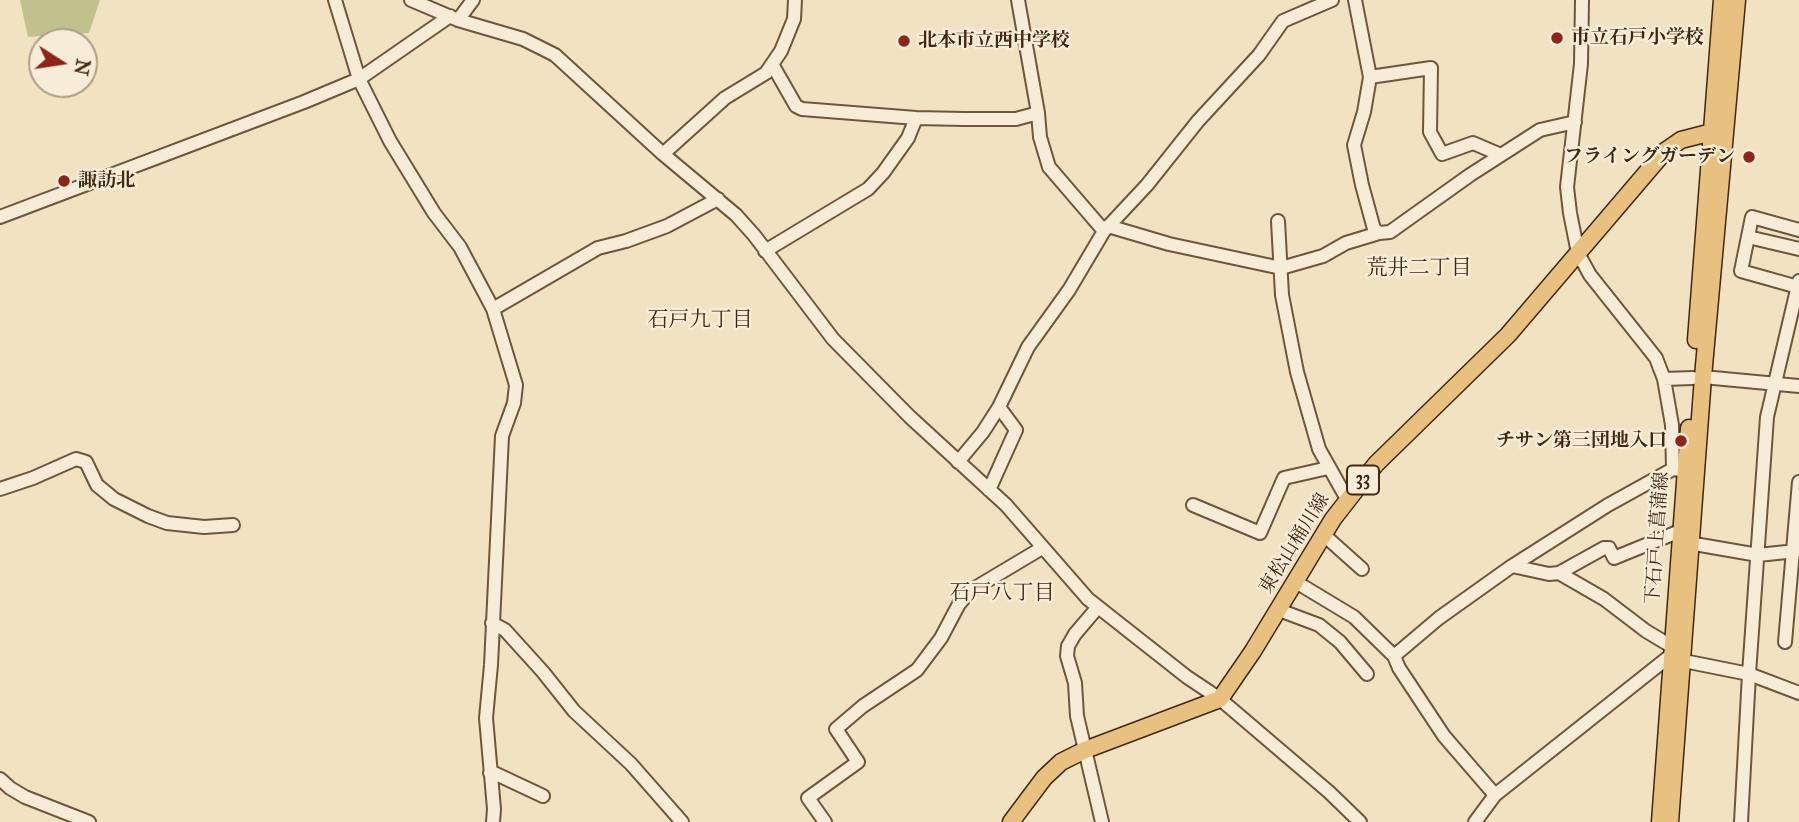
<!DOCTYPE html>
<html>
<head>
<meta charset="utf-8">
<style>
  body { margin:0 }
  #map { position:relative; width:1799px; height:822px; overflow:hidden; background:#f1e2c1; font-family:"IM FELL Great Primer",serif }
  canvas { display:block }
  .north { position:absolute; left:28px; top:28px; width:70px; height:70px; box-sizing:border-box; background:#f6ecd7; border:2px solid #ae9d87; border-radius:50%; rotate:102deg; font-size:19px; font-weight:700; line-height:28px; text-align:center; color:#422710 }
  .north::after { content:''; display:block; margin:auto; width:24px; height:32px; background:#8f2418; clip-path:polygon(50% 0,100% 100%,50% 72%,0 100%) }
</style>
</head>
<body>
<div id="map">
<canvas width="1799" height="822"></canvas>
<div class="north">N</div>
</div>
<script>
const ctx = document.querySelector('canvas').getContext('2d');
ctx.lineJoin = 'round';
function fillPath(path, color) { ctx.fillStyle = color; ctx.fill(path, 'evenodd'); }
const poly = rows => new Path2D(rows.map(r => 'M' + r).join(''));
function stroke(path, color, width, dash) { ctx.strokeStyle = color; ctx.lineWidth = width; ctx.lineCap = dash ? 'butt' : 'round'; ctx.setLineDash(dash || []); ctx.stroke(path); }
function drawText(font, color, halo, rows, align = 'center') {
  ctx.font = font + ' "IM FELL Great Primer","Noto Serif JP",serif'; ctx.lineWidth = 5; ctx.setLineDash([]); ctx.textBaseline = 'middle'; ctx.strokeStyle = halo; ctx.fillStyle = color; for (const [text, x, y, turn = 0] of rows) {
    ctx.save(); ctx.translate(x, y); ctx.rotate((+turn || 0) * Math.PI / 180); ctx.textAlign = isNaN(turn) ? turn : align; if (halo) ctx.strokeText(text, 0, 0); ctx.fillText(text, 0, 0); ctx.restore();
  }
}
const green = poly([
  [20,0,100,0,89,33,28,37]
]);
const minor = poly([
  [335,0,359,79,390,141,434,213,460,247,493,309,516,385,514,403,502,436,491,665,486,718,494,809,493,822],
  [411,0,458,20,523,39,555,55,663,154,736,215,754,235,833,339,910,417,1006,505,1088,599,1187,677,1220,699,1329,792,1360,822],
  [1018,0,1038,113,1040,137,1049,167,1104,231],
  [1355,0,1370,77,1364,112,1354,145,1362,185,1374,229,1379,233,1390,232,1470,175,1540,130,1575,122],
  [1582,0,1581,64,1567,187,1570,213,1578,253,1590,275,1656,358,1664,379,1672,425,1673,469],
  [458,20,473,0],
  [772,64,796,106,802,109,916,118,964,119,1016,119,1038,113],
  [1370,77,1431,68,1430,132,1442,154,1473,143,1501,155],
  [663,154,725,98,766,73,781,51,794,19,795,0],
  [0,217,304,102,359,79,450,16],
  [1278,221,1282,295,1297,372,1319,449,1347,499],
  [1108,226,1169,244,1281,268,1323,256,1346,243,1379,233],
  [1748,237,1799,249],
  [765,251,868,189,883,173,908,138,916,118],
  [1798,287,1741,271,1752,217,1799,230],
  [493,309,598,248,626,241,667,226,718,199],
  [1703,377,1799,386],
  [1664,379,1693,378],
  [958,462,983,432,999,407,1028,347,1069,290,1104,231,1147,185,1198,121,1259,55,1283,21,1332,0],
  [0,489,33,478,76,459,86,462,97,485,114,499,148,516,167,523,204,527,233,525],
  [989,490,1016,430,999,407],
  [1193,505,1260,533,1284,478,1328,468],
  [1324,535,1362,569],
  [1683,542,1758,555,1796,551],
  [1512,566,1549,574,1559,573,1604,548,1609,548,1614,558,1680,531],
  [1559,573,1604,599,1646,631,1671,646,1681,646],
  [1296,582,1354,617,1394,656,1439,618,1512,566,1608,505,1673,469,1681,470],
  [1098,607,1075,634,1068,646,1067,656,1075,683,1077,716,1102,822],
  [1279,610,1319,625,1340,642,1367,674],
  [492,623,505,630,543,672,574,711,631,764,682,822],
  [1785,642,1799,482],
  [1394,656,1399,668,1444,736,1495,795],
  [1684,661,1749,674,1799,693],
  [490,773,494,773,543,796],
  [0,779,10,788,25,797,89,822],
  [825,822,808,798,858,762,836,729,863,706,917,670,941,638,959,604,970,591,1042,548],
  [1475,822,1495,795,1670,656],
  [1741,822,1749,674,1767,417,1799,281]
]);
const major = poly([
  [1696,340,1722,0],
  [1011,822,1044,778,1061,762,1085,750,1220,699,1253,651,1333,519,1376,464,1508,335,1665,151,1681,140,1712,132,1725,133],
  [1660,822,1689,428],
  [1670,822,1703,377,1737,0]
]);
const markers = [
  [1557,38,7,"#8f2418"],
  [904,41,7,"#8f2418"],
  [1749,157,7,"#8f2418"],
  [64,181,7,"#8f2418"],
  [1681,441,7,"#8f2418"]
];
const shields = [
  [1363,480,32]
];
const shieldNames = [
  ["33",1363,480]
];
const poiNames = [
  ["市立石戸小学校",1571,38],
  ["北本市立西中学校",918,41],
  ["フライングガーデン",1735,157,"right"],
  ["諏訪北",78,181],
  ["チサン第三団地入口",1667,441,"right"]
];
const streetNames = [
  ["下石戸上菖蒲線",1658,538,-86],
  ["東松山桶川線",1295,544,-58]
];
const neighbourhoodNames = [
  ["荒井二丁目",1419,269],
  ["石戸九丁目",700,321],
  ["石戸八丁目",1002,594]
];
fillPath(green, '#c1c18e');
stroke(minor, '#6e563c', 16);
stroke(major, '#422710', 19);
stroke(minor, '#f6ecd7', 12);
stroke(major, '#e8c180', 16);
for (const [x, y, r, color] of markers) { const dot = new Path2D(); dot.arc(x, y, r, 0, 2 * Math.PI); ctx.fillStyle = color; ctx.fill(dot); stroke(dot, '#f6ecd7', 2.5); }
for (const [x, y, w] of shields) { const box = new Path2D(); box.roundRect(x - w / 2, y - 14.5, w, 29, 5); ctx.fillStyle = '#f6ecd7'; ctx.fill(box); stroke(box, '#422710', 2); }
drawText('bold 18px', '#422710', null, shieldNames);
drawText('bold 19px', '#422710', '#f6ecd7', poiNames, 'left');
drawText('19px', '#422710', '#f6ecd7', streetNames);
drawText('21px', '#422710', '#f6ecd7', neighbourhoodNames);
</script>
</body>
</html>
